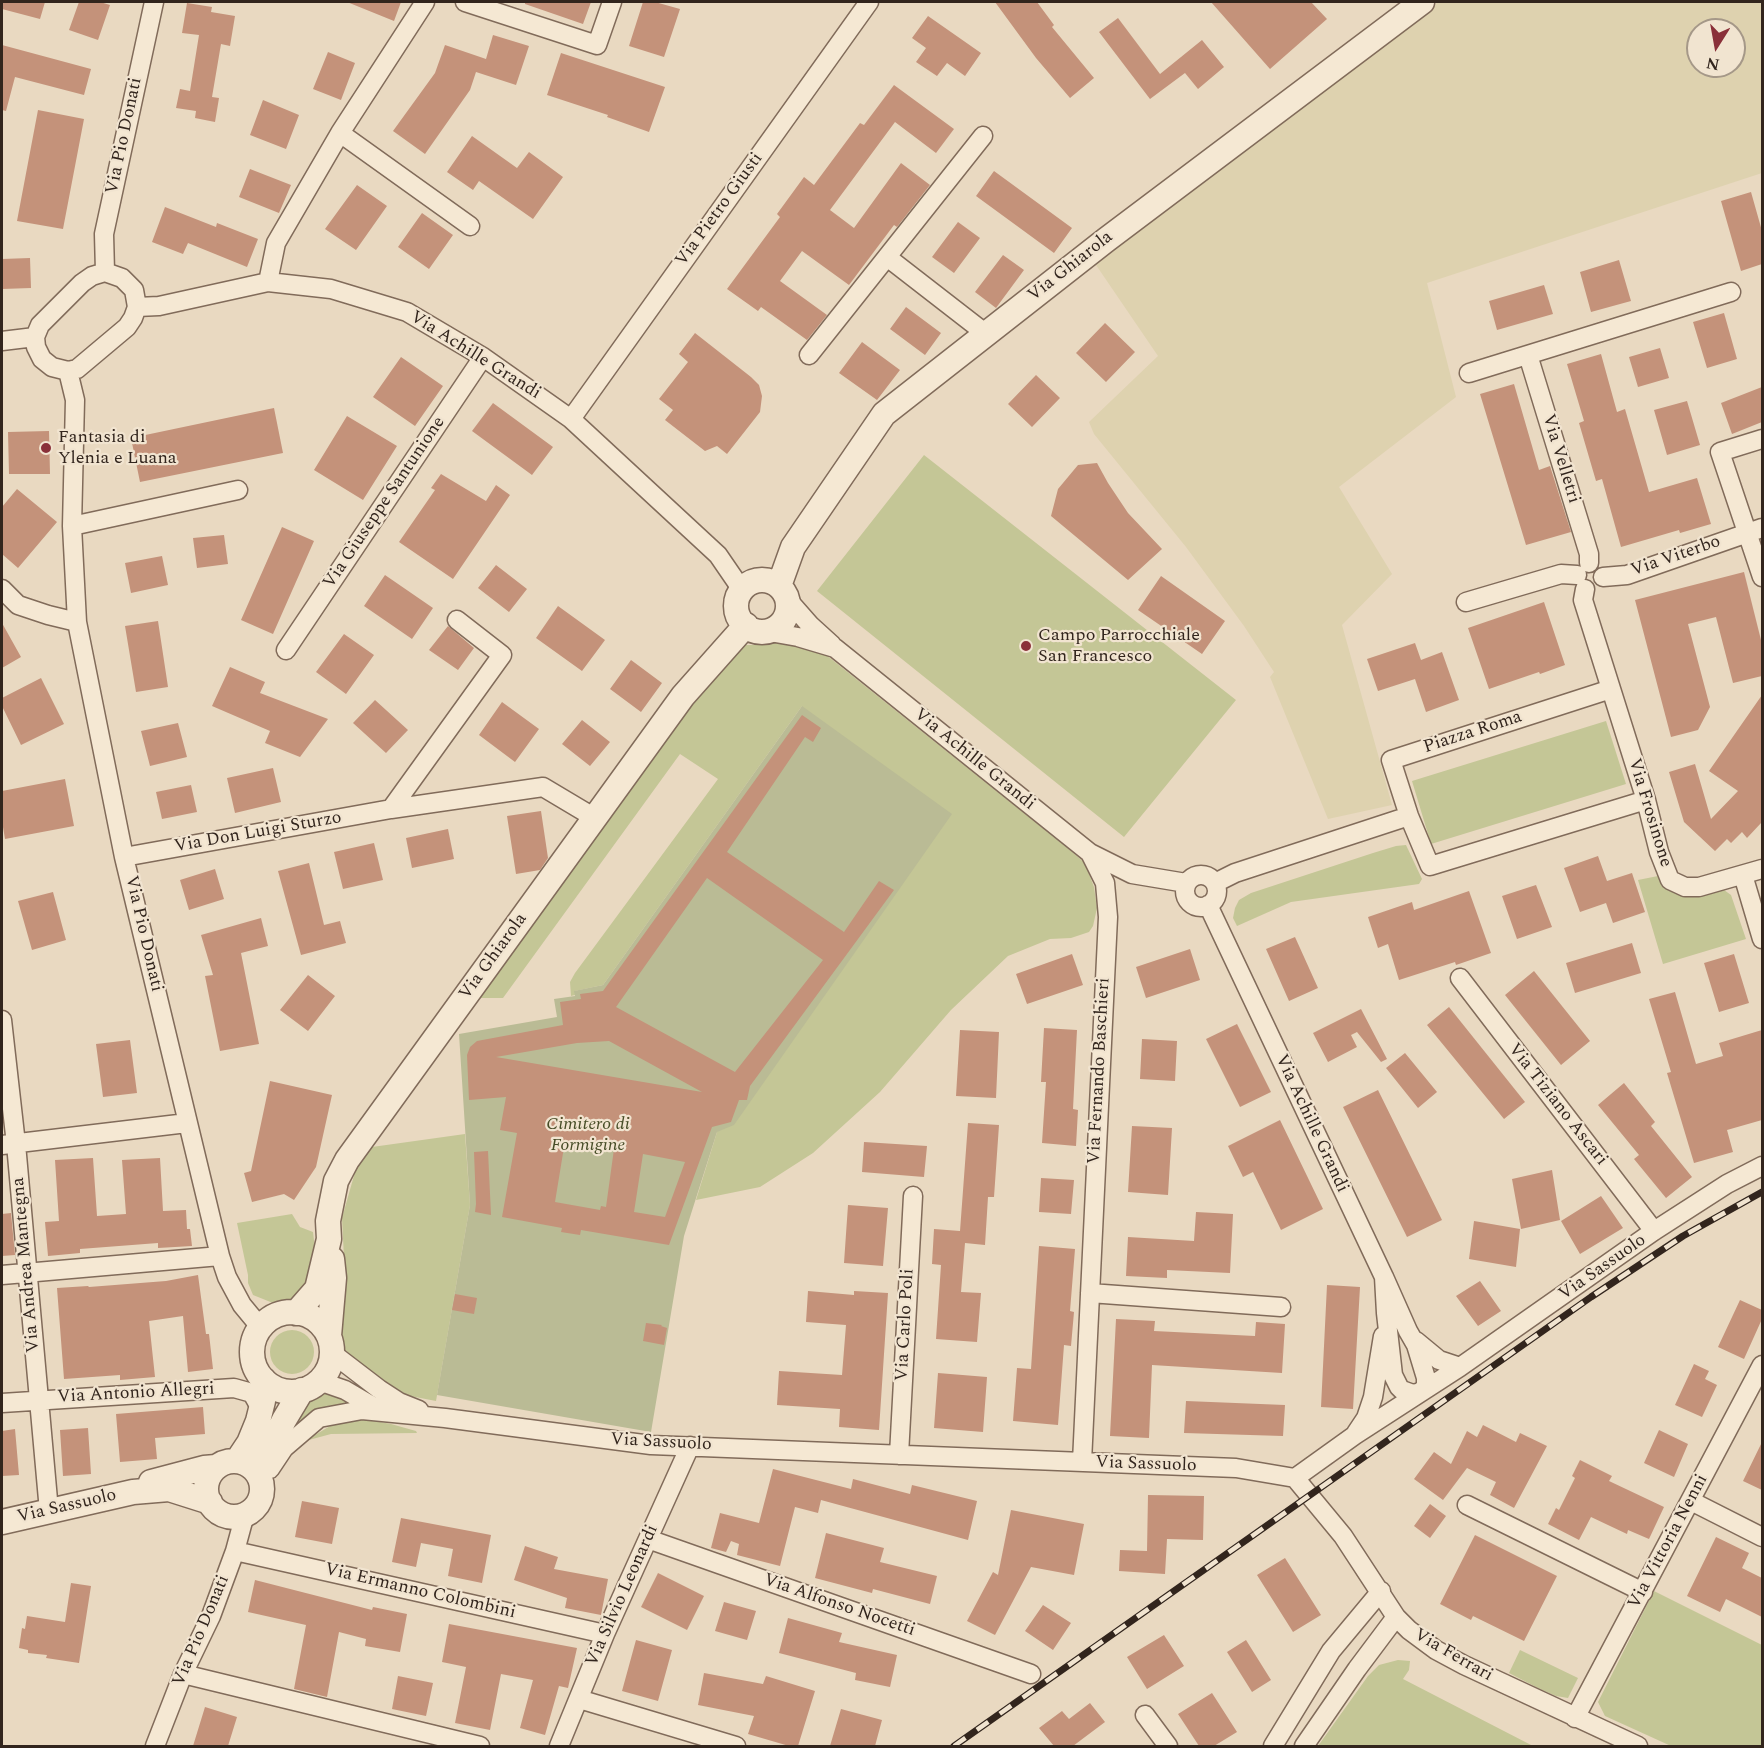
<!DOCTYPE html>
<html>
<head>
<meta charset="utf-8">
<style>
  body { margin:0 }
  #map { position:relative; width:1764px; height:1748px; overflow:hidden; background:#e9d9c1; font-family:Spectral,serif }
  canvas { display:block }
  .frame { position:absolute; inset:0; border:3px solid #32251d; pointer-events:none }
  .north { position:absolute; left:1686px; top:18px; width:60px; height:60px; box-sizing:border-box; background:#f1e4d0; border:2px solid #a59888; border-radius:50%; rotate:191deg; font-size:16px; font-weight:700; line-height:24px; text-align:center; color:#32251d }
  .north::after { content:''; display:block; margin:auto; width:21px; height:27px; background:#8a3039; clip-path:polygon(50% 0,100% 100%,50% 72%,0 100%) }
</style>
</head>
<body>
<div id="map">
<canvas width="1764" height="1748"></canvas>
<div class="frame"></div>
<div class="north">N</div>
</div>
<script>
const ctx = document.querySelector('canvas').getContext('2d');
ctx.lineJoin = 'round';
function fillPath(path, color) { ctx.fillStyle = color; ctx.fill(path, 'evenodd'); }
const poly = rows => new Path2D(rows.map(r => 'M' + r).join(''));
function stroke(path, color, width, dash) { ctx.strokeStyle = color; ctx.lineWidth = width; ctx.lineCap = dash ? 'butt' : 'round'; ctx.setLineDash(dash || []); ctx.stroke(path); }
function drawText(font, color, halo, rows, align = 'center') {
  ctx.font = font + ' Spectral,serif'; ctx.lineWidth = 4.5; ctx.setLineDash([]); ctx.textBaseline = 'middle'; ctx.strokeStyle = halo; ctx.fillStyle = color; for (const [text, x, y, turn = 0] of rows) {
    ctx.save(); ctx.translate(x, y); ctx.rotate((+turn || 0) * Math.PI / 180); ctx.textAlign = isNaN(turn) ? turn : align; if (halo) ctx.strokeText(text, 0, 0); ctx.fillText(text, 0, 0); ctx.restore();
  }
}
const farmland = poly([
  [1438,2,1762,2,1762,173,1427,283,1456,397,1339,487,1392,574,1342,625,1392,805,1328,819,1270,677,1274,672,1244,626,1186,547,1094,434,1089,422,1158,356,1096,265,1284,110,1415,21],
  [1698,30,1734,30,1734,66,1698,66]
]);
const green = poly([
  [924,455,1236,700,1124,837,817,591],
  [783,639,810,642,1065,846,1085,863,1094,887,1097,908,1093,926,1089,932,1071,938,1050,939,1008,956,951,1010,880,1092,813,1153,760,1187,696,1200,717,1132,802,706,603,985,575,991,575,995,571,996,570,982,575,973,718,779,680,754,503,998,472,998,731,650,745,645,762,645],
  [1606,721,1626,784,1431,844,1412,781],
  [1406,845,1422,879,1419,884,1291,902,1237,926,1233,918,1235,908,1239,900,1251,893,1373,853,1396,846],
  [1658,876,1662,886,1678,893,1720,887,1731,895,1746,939,1663,964,1638,880],
  [465,1134,470,1205,436,1401,410,1396,385,1385,346,1353,339,1341,345,1278,342,1218,357,1165,372,1147],
  [292,1214,300,1227,313,1232,317,1266,297,1299,281,1304,273,1303,253,1295,248,1283,248,1275,237,1223],
  '270 1352a22 22 0 1 1 44 0a22 22 0 1 1-44 0Z',
  [327,1393,345,1397,349,1403,327,1408,295,1429,297,1416,308,1400,316,1395],
  [359,1418,391,1424,416,1431,417,1433,331,1434,305,1441,330,1426],
  [1654,1591,1762,1645,1762,1746,1671,1746,1605,1716,1598,1702],
  [1520,1650,1578,1678,1568,1698,1556,1696,1540,1689,1509,1673],
  [1398,1660,1410,1661,1409,1670,1403,1679,1533,1746,1318,1746,1368,1676,1379,1665]
]);
const cemetery = poly([
  [802,706,952,814,734,1125,717,1132,684,1236,651,1432,437,1395,470,1205,459,1034,557,1017,554,999,575,996,574,991,603,985]
]);
const building = poly([
  [2,2,45,2,40,19,2,9],
  [79,2,100,2,110,5,98,40,69,30],
  [347,2,401,2,394,21],
  [525,2,591,2,583,24,525,4],
  [643,2,655,2,680,9,664,57,629,46],
  [995,2,1037,2,1054,25,1052,27,1094,78,1070,98,1036,58],
  [1211,2,1311,2,1327,19,1270,69],
  [187,3,212,7,211,12,235,16,230,46,221,44,212,97,219,98,215,122,195,118,196,111,176,108,180,89,190,91,199,35,182,33],
  [928,16,981,53,965,76,947,63,937,76,916,62,926,48,912,38],
  [1118,18,1160,74,1202,40,1224,67,1198,89,1185,73,1150,99,1099,32],
  [493,35,529,46,516,85,476,72,470,90,425,154,393,131,435,73,445,45,486,59],
  [2,45,91,69,84,95,15,77,6,111,2,110],
  [328,52,355,63,341,100,313,89],
  [561,53,665,87,649,132,607,117,608,115,547,95],
  [894,85,954,129,936,153,895,122,830,210,854,228,901,163,930,185,897,227,894,225,849,285,802,251,780,281,827,315,807,340,761,307,758,311,727,289,780,217,777,214,804,177,814,185,860,123,864,125],
  [263,100,299,115,286,149,250,135],
  [38,110,84,119,63,229,17,221],
  [472,136,517,168,529,152,563,177,533,219,479,181,473,190,447,172],
  [250,169,291,185,279,213,239,197],
  [994,171,1072,228,1054,253,976,196],
  [357,185,387,206,356,250,325,229],
  [1751,192,1762,231,1762,264,1741,271,1721,201],
  [165,207,216,227,217,223,258,239,247,267,188,243,183,254,152,242],
  [422,213,453,235,429,269,398,247],
  [958,222,980,238,954,273,932,257],
  [1003,255,1024,270,996,308,975,292],
  [30,258,31,288,2,289,2,259],
  [1619,260,1631,301,1591,312,1580,272],
  [1544,285,1553,314,1497,330,1489,301],
  [906,307,941,333,925,355,890,329],
  [1724,313,1737,359,1707,368,1693,322],
  [1105,323,1135,352,1106,382,1076,353],
  [695,333,751,377,759,385,762,396,760,412,727,454,717,446,705,451,665,420,673,410,659,399,688,362,679,354],
  [862,342,900,370,877,400,839,373],
  [1660,348,1669,378,1638,387,1629,357],
  [1601,354,1617,412,1625,409,1649,492,1697,478,1711,524,1680,533,1679,530,1621,547,1602,479,1596,481,1579,423,1584,421,1567,364],
  [401,357,443,386,415,426,373,397],
  [1036,375,1060,398,1032,427,1008,404],
  [1514,384,1539,470,1550,466,1571,532,1526,545,1480,394],
  [1762,387,1762,422,1732,434,1721,403],
  [1687,401,1700,445,1667,455,1654,410],
  [493,403,553,447,532,475,472,431],
  [274,408,283,453,140,482,131,438],
  [347,416,397,446,363,500,314,470],
  [49,431,50,474,9,474,8,432],
  [1097,463,1108,483,1128,513,1162,549,1128,580,1051,516,1058,489,1078,465],
  [441,474,486,501,496,485,510,495,453,579,399,542,435,490,431,488],
  [17,489,57,522,18,568,2,554,2,507],
  [282,527,314,541,273,634,241,620],
  [224,535,228,564,197,568,193,538],
  [162,556,168,585,131,593,125,563],
  [496,565,527,589,509,612,478,588],
  [1744,572,1762,644,1762,676,1733,683,1716,617,1688,624,1710,707,1698,730,1671,737,1635,600],
  [385,575,433,608,412,639,364,606],
  [1161,576,1225,621,1202,654,1138,610],
  [1544,602,1565,665,1540,674,1539,672,1489,689,1468,628],
  [558,606,605,640,582,671,536,638],
  [158,621,168,687,136,692,125,626],
  [2,623,21,657,2,668],
  [448,626,474,648,458,670,429,650],
  [344,634,374,655,346,694,316,672],
  [1415,643,1421,660,1442,652,1459,700,1426,712,1415,679,1378,691,1367,659],
  [631,660,662,683,641,712,610,689],
  [230,667,265,682,260,693,328,719,300,757,265,743,270,731,212,706],
  [41,678,64,724,21,745,2,706,2,698],
  [1762,695,1762,822,1747,838,1742,832,1731,843,1727,839,1715,851,1684,822,1669,772,1695,764,1711,819,1738,791,1709,771],
  [375,700,408,730,386,753,353,723],
  [502,702,539,729,515,762,479,735],
  [802,715,821,728,813,742,805,737,727,852,844,932,879,881,894,890,750,1086,747,1100,739,1100,731,1122,712,1127,669,1245,581,1230,580,1235,561,1232,562,1228,502,1217,517,1133,500,1130,506,1097,469,1100,467,1055,470,1047,477,1041,563,1025,560,1002,581,999,580,994,603,991],
  [707,878,823,960,735,1072,616,1007],
  [609,1041,702,1092,496,1057,577,1043],
  [565,1141,614,1149,606,1207,601,1206,600,1210,555,1202],
  [643,1154,685,1162,665,1217,634,1212],
  [582,720,610,742,590,766,562,744],
  [178,723,187,757,150,766,141,731],
  [273,768,281,802,235,813,227,778],
  [65,779,74,826,5,839,2,821,2,791],
  [191,785,197,812,162,819,156,792],
  [541,811,548,858,540,870,516,874,507,816],
  [448,829,454,859,412,868,406,838],
  [374,843,383,880,343,889,334,852],
  [1598,856,1607,881,1632,873,1645,912,1613,923,1606,903,1580,912,1564,868],
  [309,863,324,925,340,921,346,943,301,955,278,871],
  [215,869,224,899,189,910,180,880],
  [1536,885,1552,927,1517,939,1502,896],
  [1469,891,1491,953,1456,965,1455,962,1399,980,1388,944,1378,948,1368,917,1412,902,1414,910],
  [53,892,66,940,32,950,18,901],
  [261,918,268,946,241,953,259,1044,220,1051,205,976,213,975,201,935],
  [1295,937,1318,988,1289,1001,1266,949],
  [1632,943,1641,973,1575,993,1566,963],
  [1190,949,1200,980,1146,998,1136,967],
  [1072,954,1083,985,1027,1004,1016,974],
  [1734,954,1749,1003,1719,1012,1704,963],
  [1534,971,1590,1041,1561,1065,1505,995],
  [308,975,335,996,308,1031,280,1010],
  [1675,992,1696,1064,1723,1056,1719,1043,1762,1030,1762,1120,1727,1130,1733,1152,1694,1163,1667,1073,1671,1072,1649,999],
  [1449,1007,1525,1102,1504,1119,1427,1025],
  [1361,1009,1387,1059,1381,1062,1357,1032,1351,1035,1357,1047,1328,1062,1313,1033],
  [1237,1024,1271,1092,1240,1107,1206,1039],
  [1044,1028,1077,1030,1073,1109,1078,1110,1076,1146,1042,1143,1046,1082,1041,1082],
  [960,1030,999,1032,996,1098,956,1096],
  [1142,1039,1177,1041,1175,1081,1140,1079],
  [130,1040,137,1093,103,1097,96,1044],
  [1405,1053,1437,1092,1418,1108,1386,1068],
  [270,1081,332,1095,316,1167,294,1200,284,1194,252,1202,244,1173,251,1171],
  [1624,1083,1655,1122,1651,1126,1692,1177,1666,1198,1634,1159,1639,1155,1598,1105],
  [1378,1090,1442,1220,1407,1237,1343,1107],
  [1280,1120,1323,1209,1281,1230,1253,1172,1243,1177,1228,1146],
  [968,1123,999,1125,994,1197,988,1197,985,1245,965,1243,961,1292,981,1293,977,1342,936,1339,941,1265,932,1264,934,1229,960,1231],
  [1132,1126,1172,1128,1168,1195,1128,1192],
  [864,1142,927,1146,924,1177,862,1172],
  [488,1151,491,1215,475,1212,476,1204,474,1152],
  [93,1158,97,1216,126,1214,122,1160,160,1158,163,1211,186,1210,187,1229,190,1229,192,1246,158,1248,158,1243,80,1249,80,1253,48,1256,45,1222,59,1221,55,1160],
  [1552,1170,1560,1220,1521,1229,1512,1179],
  [1041,1178,1074,1180,1071,1214,1039,1212],
  [1601,1196,1623,1228,1580,1254,1561,1221],
  [848,1205,888,1208,883,1266,844,1263],
  [1196,1212,1233,1214,1230,1273,1167,1270,1167,1278,1126,1276,1128,1237,1194,1241],
  [11,1213,15,1255,2,1256,2,1214],
  [1474,1221,1520,1229,1516,1267,1469,1259],
  [1039,1246,1075,1249,1070,1311,1074,1312,1071,1346,1064,1345,1058,1425,1013,1421,1017,1368,1031,1369],
  [198,1275,206,1334,209,1334,213,1369,188,1372,183,1316,149,1321,155,1377,120,1380,120,1375,64,1379,57,1288,88,1286,89,1287,166,1281],
  [1480,1281,1501,1311,1478,1326,1456,1296],
  [1327,1285,1360,1287,1353,1409,1321,1407],
  [808,1291,854,1295,854,1291,888,1293,879,1430,839,1427,840,1409,777,1405,779,1371,842,1375,846,1325,806,1322],
  [455,1294,477,1298,474,1314,452,1310],
  [1740,1300,1762,1310,1762,1319,1744,1359,1718,1347],
  [1116,1319,1155,1321,1154,1331,1255,1336,1256,1322,1285,1324,1282,1373,1152,1365,1149,1438,1110,1436],
  [646,1323,662,1325,661,1326,667,1328,664,1345,643,1341],
  [1694,1364,1709,1371,1705,1379,1717,1385,1702,1417,1675,1405],
  [938,1373,987,1377,983,1432,934,1428],
  [1186,1401,1285,1405,1283,1436,1184,1433],
  [203,1407,205,1434,155,1438,157,1459,120,1462,116,1414],
  [1483,1425,1516,1442,1520,1433,1547,1446,1514,1508,1490,1495,1496,1482,1467,1468,1443,1500,1414,1479,1434,1452,1451,1464,1467,1431,1477,1437],
  [88,1428,91,1474,63,1476,60,1430],
  [15,1429,19,1475,2,1476,2,1431],
  [1659,1430,1688,1444,1674,1477,1644,1463],
  [1762,1442,1762,1490,1743,1481],
  [1580,1460,1612,1476,1609,1481,1664,1507,1649,1539,1628,1530,1627,1534,1591,1517,1579,1540,1548,1524,1556,1508,1559,1510,1575,1478,1572,1476],
  [773,1469,851,1489,853,1479,910,1494,912,1485,977,1501,968,1540,821,1500,818,1513,795,1507,780,1566,737,1555,739,1544,731,1541,726,1552,711,1548,720,1513,759,1523],
  [1148,1495,1204,1496,1203,1540,1167,1539,1165,1574,1119,1571,1120,1550,1147,1551],
  [302,1501,339,1508,332,1544,295,1537],
  [1430,1504,1446,1516,1430,1538,1414,1526],
  [1011,1510,1084,1524,1074,1575,1031,1567,995,1635,967,1621,993,1572,998,1575],
  [401,1518,491,1535,482,1583,448,1576,453,1549,421,1543,416,1567,392,1562],
  [826,1533,884,1548,880,1562,937,1576,930,1604,873,1589,872,1593,815,1578],
  [1475,1535,1557,1576,1524,1641,1473,1616,1471,1620,1440,1604],
  [1716,1537,1749,1553,1742,1568,1762,1578,1762,1617,1726,1599,1720,1612,1687,1596],
  [525,1546,558,1557,554,1569,608,1579,601,1615,565,1608,567,1598,514,1580],
  [1285,1558,1321,1615,1293,1632,1257,1575],
  [658,1573,704,1596,687,1630,641,1607],
  [255,1580,372,1610,373,1607,407,1614,400,1652,365,1646,366,1639,339,1632,327,1697,294,1689,306,1625,248,1612],
  [71,1583,91,1586,79,1663,46,1658,47,1655,28,1653,28,1650,19,1648,22,1628,25,1629,27,1616,65,1622],
  [724,1602,756,1611,747,1640,715,1631],
  [1043,1605,1071,1623,1053,1650,1025,1631],
  [788,1618,842,1633,839,1642,897,1655,890,1687,855,1680,856,1673,779,1653],
  [449,1624,577,1648,568,1688,559,1686,545,1735,520,1728,533,1680,501,1674,490,1730,455,1723,466,1667,442,1662],
  [1164,1635,1184,1666,1147,1689,1127,1657],
  [636,1640,672,1650,658,1701,622,1691],
  [1246,1640,1271,1680,1252,1692,1227,1652],
  [704,1673,763,1684,766,1676,815,1691,798,1746,789,1746,748,1734,754,1716,698,1705],
  [398,1676,433,1683,426,1716,392,1709],
  [1212,1693,1237,1732,1214,1746,1199,1746,1178,1714],
  [1090,1703,1105,1722,1073,1746,1054,1746,1039,1728,1062,1711,1069,1719],
  [205,1707,237,1717,228,1746,193,1746],
  [841,1709,882,1720,875,1746,830,1746]
]);
const minor = poly([
  [465,2,597,45,612,2],
  [340,133,470,226],
  [887,257,985,333],
  [105,272,122,278,134,290,137,307,133,318,127,327,77,369,68,371,52,367,42,359,36,347,35,337,40,325,82,283,92,276,105,272],
  [105,272,104,234,154,2],
  [268,282,276,243,340,133,425,2],
  [137,307,159,306,268,282,331,289,407,312,483,357,571,419,718,555,742,590],
  [2,341,35,337],
  [809,355,983,136],
  [1528,355,1589,554,1589,563],
  [68,371,75,400,72,526,77,622,124,857,220,1256,227,1277,242,1305,261,1328],
  [1469,373,1731,292],
  [571,419,869,2],
  [1762,439,1720,452,1762,577],
  [72,526,238,490],
  [1603,577,1627,575,1762,528],
  [2,589,18,605,48,615,77,622],
  [1585,589,1583,600,1646,800,1659,852,1670,880,1685,887,1699,887,1762,869],
  [788,600,810,625,832,645],
  [1466,602,1561,574,1577,575],
  [764,631,798,637,835,648,1090,853,1132,874,1186,883],
  [286,650,483,357],
  [1611,689,1391,760,1409,816,1430,866,1646,800],
  [391,809,502,655,457,620],
  [124,857,391,809,543,787,595,818],
  '1185 891a16 16 0 1 1 32 0a16 16 0 1 1-32 0Z',
  [1743,875,1762,939],
  [1215,883,1235,873,1409,816],
  [1208,905,1384,1277,1408,1331,1416,1345,1426,1378,1426,1386,1421,1392,1413,1394,1402,1390,1399,1387,1393,1375,1386,1313,1384,1277],
  [1460,978,1654,1231],
  [2,1020,16,1144,49,1511],
  [2,1145,187,1123],
  [2,1275,220,1256],
  [1090,1293,1281,1307],
  [1416,1341,1439,1360,1460,1367],
  [332,1353,379,1389,399,1402,419,1410],
  [319,1381,345,1390,379,1410],
  [2,1403,234,1388,252,1393,261,1409],
  [1356,1433,1366,1418,1373,1397,1383,1336],
  [899,1455,913,1196],
  [1082,1462,1108,917,1105,883,1090,853],
  [270,1469,284,1448,319,1418,362,1410,445,1418,651,1445,1236,1468,1295,1478,1355,1435,1460,1367,1654,1231,1727,1184,1762,1166],
  [1295,1478,1343,1536,1396,1617,1409,1630,1436,1650,1464,1665,1638,1746],
  [1691,1501,1762,1537],
  [1467,1505,1643,1592],
  [648,1539,1031,1674],
  [235,1551,605,1634],
  [183,1674,480,1746],
  [579,1699,736,1746],
  [1145,1715,1168,1746],
  [1575,1718,1762,1365],
  [155,1746,183,1674,211,1616,235,1551,245,1514],
  [559,1746,605,1634,690,1446],
  [1273,1746,1331,1651,1381,1591],
  [1304,1746,1357,1669,1396,1617]
]);
const tertiary = poly([
  '736 606a26 26 0 1 1 52 0a26 26 0 1 1-52 0Z',
  [779,586,793,547,884,414,1106,240,1422,2],
  '252 1352a40 40 0 1 1 80 0a40 40 0 1 1-80 0Z',
  [296,1313,317,1289,329,1239,328,1221,336,1181,347,1160,683,696,746,625],
  [329,1336,334,1278,332,1259],
  [237,1461,249,1443,258,1421,263,1401,264,1380],
  '206 1489a28 28 0 1 1 56 0a28 28 0 1 1-56 0Z',
  [258,1474,284,1420,302,1390],
  [151,1482,204,1468,216,1467],
  [2,1522,133,1492,169,1489,210,1502]
]);
const rail = poly([
  [954,1746,1591,1297,1683,1236,1762,1192]
]);
const markers = [
  [46,448,6,"#8a3039"],
  [1026,646,6,"#8a3039"]
];
const streetNames = [
  ["Via Pio Donati",125,136,-78],
  ["Via Pietro Giusti",720,210,-54],
  ["Via Ghiarola",1071,267,-38],
  ["Via Achille Grandi",475,356,32],
  ["Via Velletri",1560,459,73],
  ["Via Giuseppe Santunione",385,503,-56],
  ["Via Viterbo",1676,557,-19],
  ["Piazza Roma",1473,733,-18],
  ["Via Achille Grandi",974,760,39],
  ["Via Frosinone",1649,813,73],
  ["Via Don Luigi Sturzo",258,833,-10],
  ["Via Pio Donati",143,934,77],
  ["Via Ghiarola",494,957,-54],
  ["Via Fernando Baschieri",1100,1071,-87],
  ["Via Tiziano Ascari",1557,1105,52],
  ["Via Achille Grandi",1311,1124,65],
  ["Via Andrea Mantegna",27,1265,-95],
  ["Via Sassuolo",1603,1268,-35],
  ["Via Carlo Poli",906,1325,-87],
  ["Via Antonio Allegri",136,1394,-3],
  ["Via Sassuolo",661,1443,3],
  ["Via Sassuolo",1146,1465,2],
  ["Via Sassuolo",67,1507,-13],
  ["Via Vittoria Nenni",1669,1542,-62],
  ["Via Ermanno Colombini",420,1592,13],
  ["Via Silvio Leonardi",623,1596,-66],
  ["Via Alfonso Nocetti",839,1606,19],
  ["Via Pio Donati",202,1631,-67],
  ["Via Ferrari",1453,1656,30]
];
const poiNames = [
  ["Fantasia di",58,438],
  ["Ylenia e Luana",58,459],
  ["Campo Parrocchiale",1038,636],
  ["San Francesco",1038,657]
];
const parkNames = [
  ["Cimitero di",588,1125],
  ["Formigine",588,1146]
];
fillPath(farmland, '#ded2af');
fillPath(green, '#c4c696');
fillPath(cemetery, '#babb95');
fillPath(building, '#c4927a');
stroke(minor, '#816b5a', 21);
stroke(tertiary, '#816b5a', 27);
stroke(minor, '#f5e8d3', 18);
stroke(tertiary, '#f5e8d3', 24);
stroke(rail, '#32251d', 7);
stroke(rail, '#f1e4d0', 4.5, [14]);
for (const [x, y, r, color] of markers) { const dot = new Path2D(); dot.arc(x, y, r, 0, 2 * Math.PI); ctx.fillStyle = color; ctx.fill(dot); stroke(dot, '#f1e4d0', 2); }
drawText('18px', '#32251d', '#f1e4d0', streetNames);
drawText('18px', '#32251d', '#f1e4d0', poiNames, 'left');
drawText('italic 18px', '#464c26', '#f1e4d0', parkNames);
</script>
</body>
</html>
